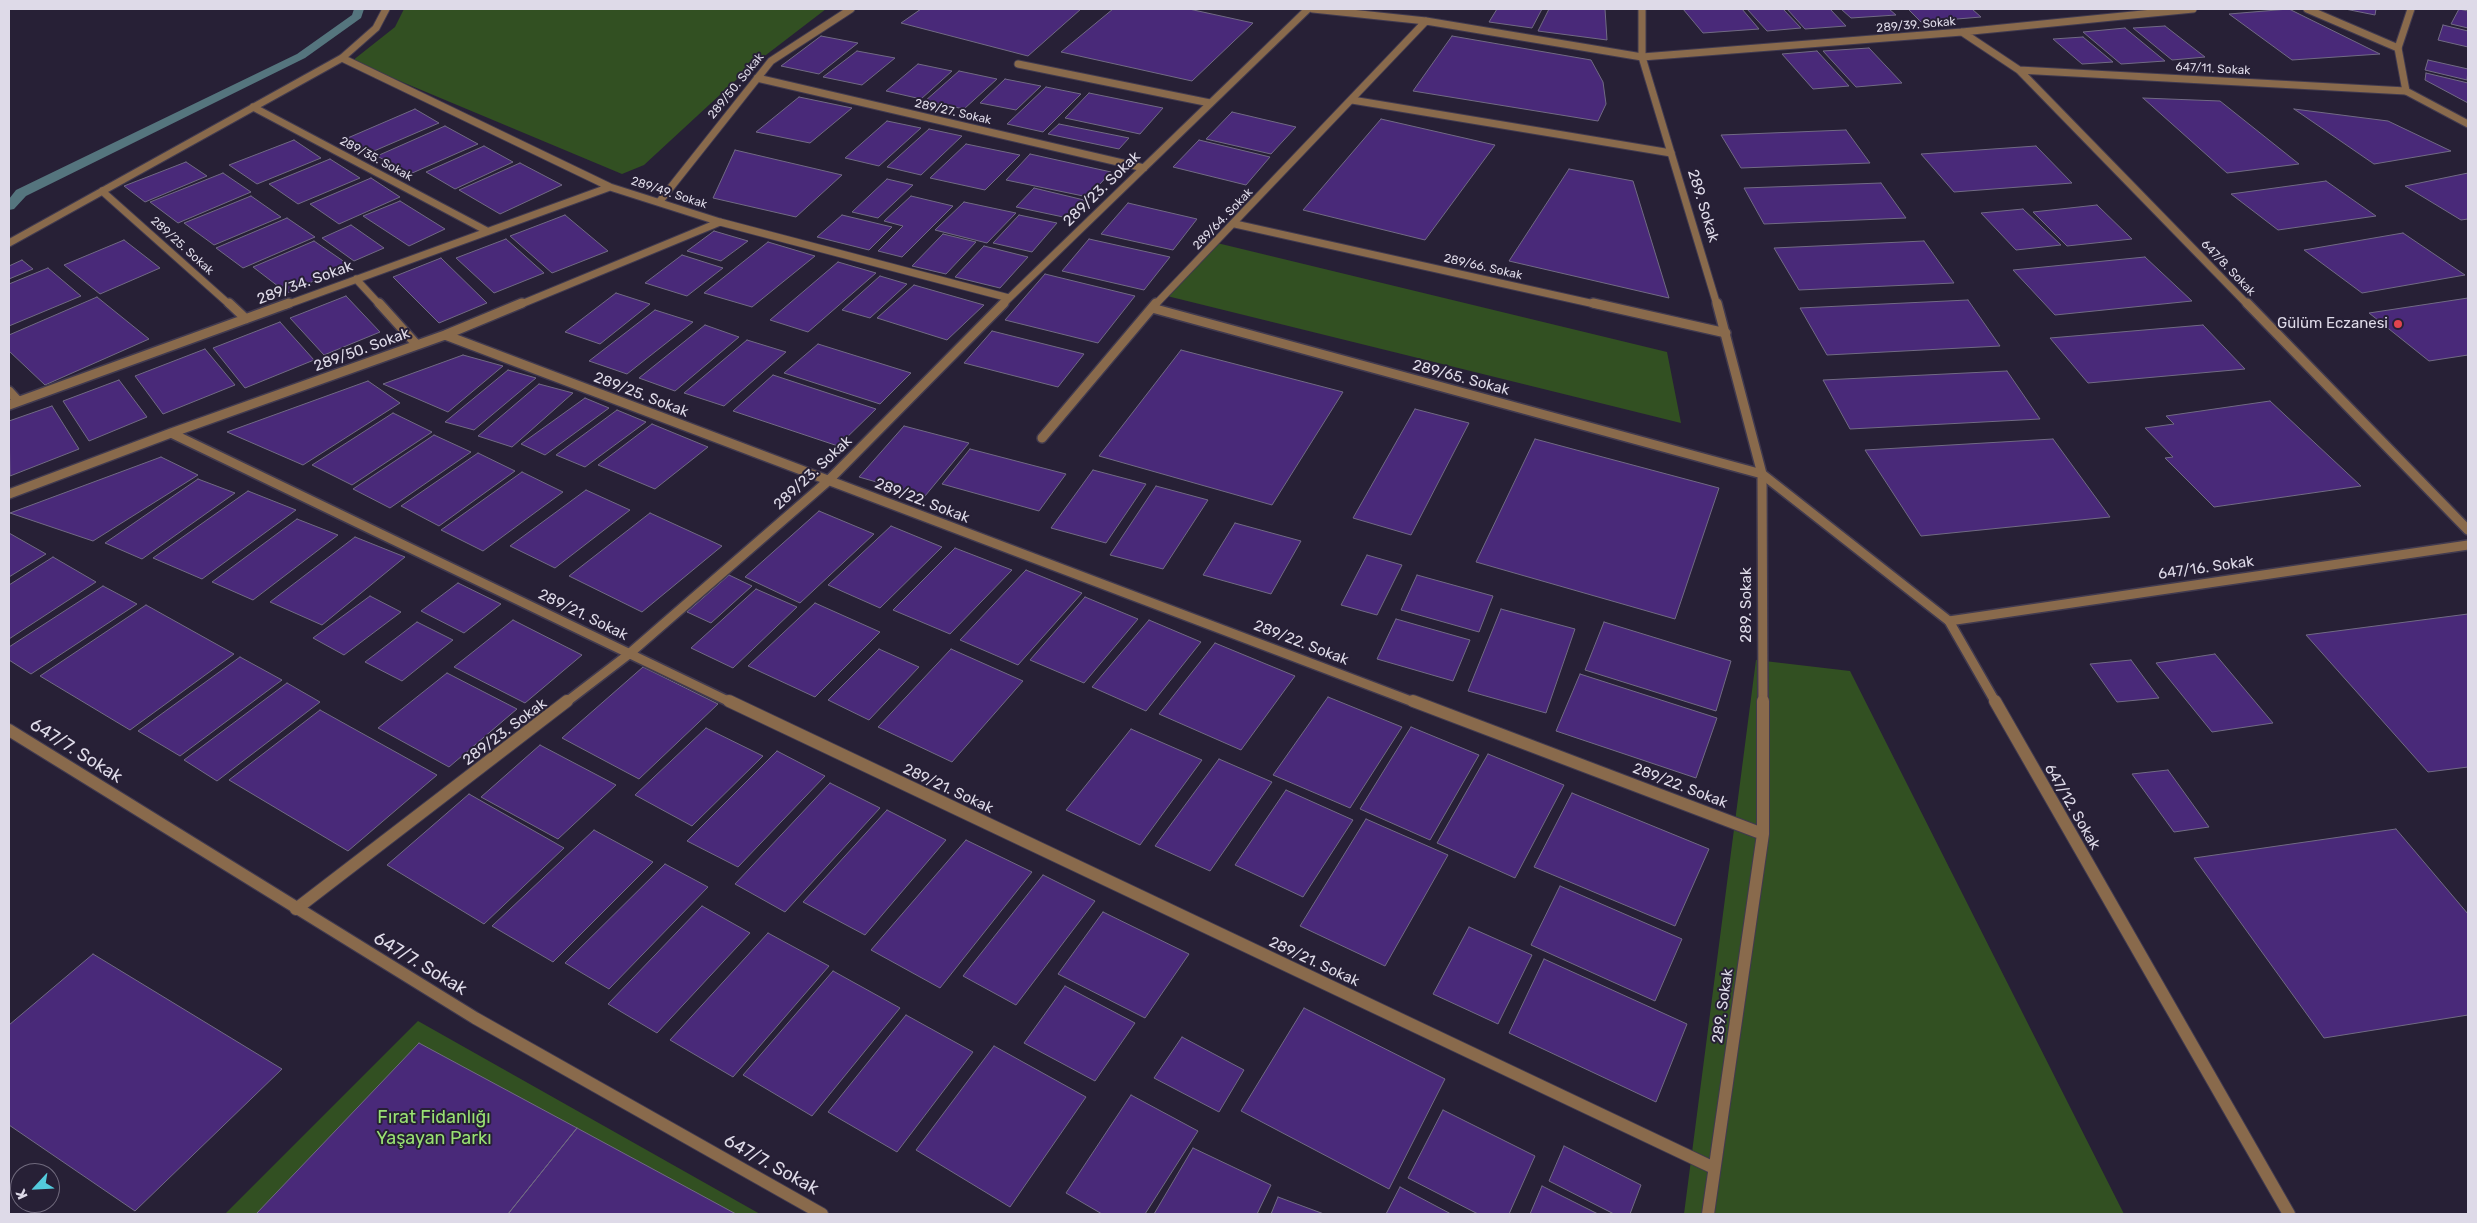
<!DOCTYPE html>
<html>
<head>
<meta charset="utf-8">
<style>
  body { margin:0 }
  #map { position:relative; width:2477px; height:1223px; overflow:hidden; background:#272036; font-family:Rubik,sans-serif }
  canvas { display:block }
  .frame { position:absolute; inset:0; border:10px solid #dedae8; pointer-events:none }
  .north { position:absolute; left:10px; top:1163px; width:50px; height:50px; box-sizing:border-box; background:#272036; border:1px solid #706a7d; border-radius:50%; rotate:245deg; font-size:14px; font-weight:700; line-height:20px; text-align:center; color:#dedae8 }
  .north::after { content:''; display:block; margin:auto; width:18px; height:22px; background:#53cadc; clip-path:polygon(50% 0,100% 100%,50% 72%,0 100%) }
</style>
</head>
<body>
<div id="map">
<canvas width="2477" height="1223"></canvas>
<div class="frame"></div>
<div class="north">K</div>
</div>
<script>
const ctx = document.querySelector('canvas').getContext('2d');
ctx.lineJoin = 'round';
function fillPath(path, color) { ctx.fillStyle = color; ctx.fill(path, 'evenodd'); }
const poly = rows => new Path2D(rows.map(r => 'M' + r).join(''));
function stroke(path, color, width, dash) { ctx.strokeStyle = color; ctx.lineWidth = width; ctx.lineCap = dash ? 'butt' : 'round'; ctx.setLineDash(dash || []); ctx.stroke(path); }
function drawText(font, color, halo, rows, align = 'center') {
  ctx.font = font + ' Rubik,sans-serif'; ctx.lineWidth = 4; ctx.setLineDash([]); ctx.textBaseline = 'middle'; ctx.strokeStyle = halo; ctx.fillStyle = color; for (const [text, x, y, turn = 0] of rows) {
    ctx.save(); ctx.translate(x, y); ctx.rotate((+turn || 0) * Math.PI / 180); ctx.textAlign = isNaN(turn) ? turn : align; if (halo) ctx.strokeText(text, 0, 0); ctx.fillText(text, 0, 0); ctx.restore();
  }
}
const green = poly([
  [404,9,826,9,749,68,644,165,622,174,352,61,395,27],
  [1213,242,1667,352,1681,423,1163,295],
  [1756,660,1850,671,2124,1214,1684,1214],
  [418,1021,760,1214,225,1214]
]);
const stream = poly([
  [354,9,364,9,361,18,305,58,26,196,14,209,9,210,9,199,16,190,297,54,352,15,354,9]
]);
const building = poly([
  [921,9,1081,9,1028,56,901,23,921,9],
  [1113,9,1189,9,1253,23,1192,81,1061,52,1113,9],
  [1497,9,1542,9,1532,28,1489,22,1497,9],
  [1549,9,1605,9,1607,40,1538,31,1549,9],
  [1683,9,1742,9,1759,29,1703,33,1683,9],
  [1747,9,1783,9,1801,28,1767,31,1747,9],
  [1787,9,1830,9,1846,26,1805,29,1787,9],
  [1841,9,1889,9,1896,15,1851,18,1841,9],
  [1908,9,1972,9,1981,17,1921,22,1908,9],
  [2289,9,2380,54,2292,60,2229,14,2289,9],
  [2345,9,2376,9,2375,15,2345,9],
  [2459,9,2468,11,2468,28,2451,24,2459,9],
  [2443,25,2468,31,2468,47,2438,40,2443,25],
  [2165,26,2205,57,2172,60,2133,28,2165,26],
  [2125,28,2165,61,2121,64,2083,32,2125,28],
  [821,36,858,43,819,74,781,66,821,36],
  [1452,36,1591,60,1603,82,1606,104,1598,121,1413,91,1452,36],
  [2083,37,2113,62,2082,64,2053,39,2083,37],
  [1869,48,1902,83,1856,87,1823,51,1869,48],
  [857,51,895,58,862,85,823,77,857,51],
  [1817,51,1849,86,1813,89,1782,54,1817,51],
  [2428,60,2468,69,2467,80,2425,70,2428,60],
  [918,64,952,71,921,99,886,91,918,64],
  [959,71,997,79,964,109,925,101,959,71],
  [2426,73,2468,83,2468,103,2425,80,2426,73],
  [1005,79,1041,86,1016,110,980,103,1005,79],
  [1046,87,1081,94,1043,132,1007,124,1046,87],
  [1089,93,1163,108,1140,134,1065,118,1089,93],
  [799,97,852,108,810,143,756,132,799,97],
  [2143,98,2220,101,2299,164,2227,173,2143,98],
  [415,109,439,123,367,154,343,140,415,109],
  [2294,109,2388,121,2451,151,2374,164,2294,109],
  [1232,112,1296,127,1271,154,1206,139,1232,112],
  [1381,119,1495,145,1425,240,1303,210,1381,119],
  [887,121,921,128,879,166,845,158,887,121],
  [1059,124,1129,138,1119,149,1048,134,1059,124],
  [445,126,478,144,410,174,377,156,445,126],
  [929,129,962,136,921,175,887,167,929,129],
  [1846,130,1870,163,1741,168,1721,135,1846,130],
  [294,140,321,158,257,184,229,165,294,140],
  [1199,140,1270,157,1246,185,1173,167,1199,140],
  [966,144,1020,155,985,190,930,178,966,144],
  [484,146,513,162,455,189,426,172,484,146],
  [2036,146,2072,183,1954,192,1921,154,2036,146],
  [735,150,842,175,796,217,713,198,735,150],
  [1030,154,1111,172,1088,197,1006,180,1030,154],
  [330,159,360,178,298,204,269,184,330,159],
  [186,162,207,176,145,202,124,186,186,162],
  [520,163,562,185,500,214,459,190,520,163],
  [1569,169,1633,181,1669,298,1509,261,1569,169],
  [223,173,251,192,178,223,150,202,223,173],
  [2468,173,2468,219,2461,220,2405,186,2468,173],
  [371,178,400,197,339,224,310,204,371,178],
  [887,179,913,185,878,218,852,212,887,179],
  [2326,181,2376,216,2278,230,2231,194,2326,181],
  [1881,183,1906,218,1764,224,1744,188,1881,183],
  [1034,188,1084,200,1068,218,1016,207,1034,188],
  [251,196,281,217,214,245,184,223,251,196],
  [911,196,953,206,902,257,878,251,903,226,884,221,911,196],
  [400,201,445,229,409,246,363,216,400,201],
  [964,202,1016,213,987,243,935,230,964,202],
  [1128,203,1197,219,1173,250,1101,234,1128,203],
  [2097,205,2132,239,2067,246,2033,212,2097,205],
  [2023,209,2061,245,2016,250,1981,213,2023,209],
  [565,215,608,251,552,273,510,236,565,215],
  [842,215,892,227,869,250,817,237,842,215],
  [1019,215,1057,223,1032,252,993,243,1019,215],
  [287,218,315,237,243,268,216,248,287,218],
  [351,225,384,248,354,261,322,238,351,225],
  [714,231,748,241,721,261,687,251,714,231],
  [2403,233,2465,275,2362,293,2304,250,2403,233],
  [943,234,976,242,946,274,912,266,943,234],
  [506,239,544,273,494,293,456,258,506,239],
  [1089,239,1170,257,1144,290,1062,271,1089,239],
  [124,240,160,268,100,294,64,265,124,240],
  [314,241,349,265,287,293,253,267,314,241],
  [1924,241,1954,283,1799,290,1774,248,1924,241],
  [768,242,815,256,752,307,704,293,768,242],
  [984,246,1028,257,1000,288,955,277,984,246],
  [682,255,723,268,687,296,645,283,682,255],
  [2145,257,2192,301,2055,315,2013,270,2145,257],
  [441,258,487,303,439,323,393,277,441,258],
  [22,260,33,269,9,279,9,266,22,260],
  [838,262,876,273,808,332,770,320,838,262],
  [48,268,81,296,9,326,9,284,48,268],
  [1045,274,1135,296,1098,343,1005,320,1045,274],
  [880,276,907,284,870,318,842,310,880,276],
  [914,285,984,305,947,340,877,318,914,285],
  [616,293,650,304,600,344,565,332,616,293],
  [346,296,380,332,324,355,290,318,346,296],
  [97,297,149,339,45,385,9,351,9,335,97,297],
  [2468,298,2468,355,2429,361,2369,313,2468,298],
  [1968,300,2000,346,1827,355,1800,308,1968,300],
  [655,310,693,322,627,374,589,361,655,310],
  [280,322,314,360,245,388,213,348,280,322],
  [705,325,739,337,675,391,639,378,705,325],
  [2203,325,2245,369,2088,383,2050,338,2203,325],
  [992,331,1084,354,1058,387,964,363,992,331],
  [747,340,786,352,724,406,684,393,747,340],
  [818,344,911,373,880,404,784,373,818,344],
  [205,349,235,385,163,414,135,376,205,349],
  [1181,350,1343,392,1272,505,1099,456,1181,350],
  [463,355,503,366,448,412,383,384,463,355],
  [508,370,536,378,474,430,445,422,508,370],
  [2007,371,2040,419,1850,429,1823,380,2007,371],
  [773,375,876,409,838,446,733,411,773,375],
  [119,380,147,417,89,441,63,401,119,380],
  [368,381,400,403,303,465,227,432,368,381],
  [539,384,573,393,512,447,478,436,539,384],
  [585,398,609,408,545,455,521,444,585,398],
  [2270,401,2361,486,2214,507,2165,458,2173,457,2145,428,2174,424,2166,416,2270,401],
  [52,406,79,449,10,476,9,421,52,406],
  [1415,409,1469,423,1411,535,1353,518,1415,409],
  [617,410,646,422,585,467,556,455,617,410],
  [393,413,432,432,352,485,312,465,393,413],
  [652,424,708,447,655,489,598,465,652,424],
  [904,426,969,443,925,496,859,477,904,426],
  [434,435,471,452,390,508,353,489,434,435],
  [1535,439,1719,488,1675,619,1476,562,1535,439],
  [2053,439,2110,517,1921,536,1865,450,2053,439],
  [970,449,1066,474,1039,511,942,484,970,449],
  [478,453,515,471,439,526,401,506,478,453],
  [161,457,198,475,93,541,10,513,161,457],
  [1093,470,1146,484,1106,543,1051,528,1093,470],
  [522,472,563,492,483,551,441,530,522,472],
  [198,479,235,493,142,559,105,543,198,479],
  [1156,486,1208,500,1163,569,1110,555,1156,486],
  [586,490,630,510,555,568,510,546,586,490],
  [248,491,296,510,202,579,153,558,248,491],
  [819,511,874,534,800,603,745,577,819,511],
  [650,513,722,546,642,612,569,576,650,513],
  [297,519,338,535,253,600,212,582,297,519],
  [1235,523,1301,541,1271,594,1203,575,1235,523],
  [891,526,942,547,880,608,828,585,891,526],
  [9,533,46,554,9,577,9,533],
  [355,537,405,557,322,625,270,602,355,537],
  [955,548,1012,570,950,634,893,610,955,548],
  [1367,555,1402,565,1377,615,1341,605,1367,555],
  [53,557,96,582,9,639,9,585,53,557],
  [1026,570,1082,593,1018,665,960,640,1026,570],
  [729,575,752,586,711,623,687,612,729,575],
  [1417,575,1493,596,1479,632,1401,610,1417,575],
  [458,583,501,604,464,633,421,611,458,583],
  [103,586,137,604,31,674,9,660,9,647,103,586],
  [756,589,797,607,733,668,691,648,756,589],
  [370,596,401,612,344,655,313,638,370,596],
  [1085,597,1138,619,1084,683,1030,660,1085,597],
  [815,603,880,632,815,697,748,666,815,603],
  [146,605,234,654,130,730,40,676,146,605],
  [1501,609,1575,629,1546,713,1468,691,1501,609],
  [2468,614,2468,767,2428,772,2306,635,2468,614],
  [1396,619,1470,640,1453,681,1377,659,1396,619],
  [513,620,582,655,525,703,454,667,513,620],
  [1149,620,1201,642,1146,711,1092,687,1149,620],
  [417,622,453,640,402,681,365,662,417,622],
  [1604,622,1731,661,1716,711,1585,670,1604,622],
  [1215,643,1295,676,1241,750,1159,714,1215,643],
  [879,649,919,667,869,720,828,700,879,649],
  [951,649,1023,681,952,762,878,727,951,649],
  [2215,654,2273,723,2212,732,2156,663,2215,654],
  [240,657,282,680,180,756,138,731,240,657],
  [2131,660,2159,698,2117,702,2090,664,2131,660],
  [643,667,718,704,639,779,562,738,643,667],
  [447,673,517,709,449,767,378,728,447,673],
  [1580,674,1717,718,1696,778,1556,731,1580,674],
  [287,683,320,702,217,781,184,760,287,683],
  [1328,697,1402,727,1350,808,1273,775,1328,697],
  [320,710,437,775,348,851,229,780,320,710],
  [1411,727,1479,755,1430,840,1360,809,1411,727],
  [706,728,763,756,692,826,635,795,706,728],
  [1131,729,1202,760,1140,845,1066,810,1131,729],
  [540,745,616,785,558,839,481,797,540,745],
  [777,751,825,776,738,867,687,841,777,751],
  [1488,754,1564,785,1515,878,1437,843,1488,754],
  [1219,759,1272,782,1210,871,1155,846,1219,759],
  [2168,770,2209,827,2174,832,2132,774,2168,770],
  [830,783,880,808,785,912,735,884,830,783],
  [1286,790,1353,820,1303,897,1235,865,1286,790],
  [1572,793,1709,849,1675,926,1534,867,1572,793],
  [469,794,564,848,484,924,387,865,469,794],
  [887,810,946,840,865,935,803,902,887,810],
  [1366,819,1448,855,1385,966,1300,926,1366,819],
  [2396,829,2468,914,2468,1015,2324,1038,2194,858,2396,829],
  [594,830,653,862,553,962,492,926,594,830],
  [966,840,1032,872,940,988,871,950,966,840],
  [665,864,708,887,609,989,565,963,665,864],
  [1043,875,1095,901,1016,1005,963,976,1043,875],
  [1560,886,1682,939,1655,1001,1531,945,1560,886],
  [702,906,750,933,657,1033,608,1004,702,906],
  [1103,912,1189,954,1145,1018,1058,974,1103,912],
  [1469,927,1532,955,1498,1024,1433,994,1469,927],
  [768,933,829,966,733,1077,670,1040,768,933],
  [93,954,282,1069,135,1211,9,1125,9,1025,93,954],
  [1544,959,1687,1024,1656,1102,1509,1033,1544,959],
  [833,971,900,1008,812,1116,743,1075,833,971],
  [1065,986,1135,1023,1095,1081,1024,1043,1065,986],
  [1304,1008,1445,1079,1389,1189,1241,1111,1304,1008],
  [906,1015,973,1052,897,1152,828,1112,906,1015],
  [1182,1037,1244,1070,1219,1112,1154,1078,1182,1037],
  [419,1043,577,1128,508,1214,256,1214,419,1043],
  [994,1046,1086,1097,1010,1207,916,1150,994,1046],
  [1131,1095,1198,1131,1145,1214,1102,1214,1066,1193,1131,1095],
  [1443,1110,1535,1156,1509,1214,1478,1214,1408,1178,1443,1110],
  [577,1128,736,1214,508,1214,577,1128],
  [1564,1146,1641,1185,1630,1214,1614,1214,1549,1181,1564,1146],
  [1193,1148,1271,1185,1257,1214,1154,1214,1193,1148],
  [1542,1186,1598,1214,1530,1214,1542,1186],
  [1400,1187,1451,1214,1386,1214,1400,1187],
  [1278,1197,1324,1214,1271,1214,1278,1197]
]);
const service = poly([
  [1018,64,1210,103],
  [1352,100,1671,153]
]);
const minorFar2 = poly([
  [1313,9,1426,21,1642,57,1962,32,2193,9],
  [2307,9,2398,48],
  [1962,32,2019,70,2248,305],
  [342,58,610,187,720,222,1009,298],
  [2019,70,2406,91],
  [757,78,1144,168],
  [253,107,487,231],
  [102,191,230,305],
  [660,201,771,61,851,9],
  [1235,224,1599,305],
  [9,243,342,58,376,28,386,9],
  [356,279,380,305],
  [286,305,610,187],
  [519,305,720,222],
  [1002,305,1308,9],
  [1155,305,1426,21]
]);
const minorFar1 = poly([
  [229,303,246,319],
  [379,303,417,345],
  [1593,303,1726,333],
  [2247,303,2468,530],
  [1152,308,1762,474,1763,703],
  [445,335,1416,703],
  [9,391,18,401],
  [9,405,289,303],
  [171,433,732,703],
  [1042,438,1156,303],
  [9,494,171,433,445,335,522,303],
  [1949,621,2468,545],
  [565,703,629,654,828,481,1004,303]
]);
const minor = poly([
  [729,701,1714,1168],
  [1413,701,1763,834],
  [296,909,567,701],
  [1708,1214,1763,834,1763,701]
]);
const tertiaryFar2 = poly([
  [1642,9,1642,57,1717,305],
  [2411,9,2398,48,2406,91,2468,124]
]);
const tertiaryFar1 = poly([
  [1717,303,1762,474,1949,621,1996,703]
]);
const tertiary = poly([
  [1995,701,2289,1214],
  [9,730,475,1018,822,1214]
]);
const markers = [
  [2398,324,5,"#e0444e"]
];
const farStreetnames = [
  ["289/39. Sokak",1916,25,-5],
  ["647/11. Sokak",2213,69,3],
  ["289/50. Sokak",736,86,-51],
  ["289/27. Sokak",953,112,13],
  ["289/35. Sokak",376,159,28],
  ["289/49. Sokak",669,193,18],
  ["289/64. Sokak",1223,219,-46],
  ["289/25. Sokak",182,246,42],
  ["289/66. Sokak",1483,267,13],
  ["647/8. Sokak",2228,268,46]
];
const streetNames = [
  ["289/23. Sokak",1102,189,-44],
  ["289. Sokak",1703,206,73],
  ["289/34. Sokak",305,283,-20],
  ["289/50. Sokak",362,350,-20],
  ["289/65. Sokak",1461,378,15],
  ["289/25. Sokak",641,395,21],
  ["289/23. Sokak",813,473,-43],
  ["289/22. Sokak",922,501,21],
  ["647/16. Sokak",2206,568,-8],
  ["289. Sokak",1747,605,-90],
  ["289/21. Sokak",583,615,26],
  ["289/22. Sokak",1301,643,21],
  ["289/23. Sokak",505,732,-37],
  ["289/22. Sokak",1680,786,21],
  ["289/21. Sokak",948,789,25],
  ["647/12. Sokak",2072,807,60],
  ["289/21. Sokak",1314,962,25],
  ["289. Sokak",1723,1006,-82]
];
const poiNames = [
  ["Gülüm Eczanesi",2388,324]
];
const nearStreetnames = [
  ["647/7. Sokak",76,751,32],
  ["647/7. Sokak",420,964,31],
  ["647/7. Sokak",771,1165,29]
];
const nearParknames = [
  ["Fırat Fidanlığı",434,1118],
  ["Yaşayan Parkı",434,1139]
];
fillPath(green, '#325022');
fillPath(stream, '#55757e');
fillPath(building, '#492979');
stroke(building, '#716a84', 1);
stroke(service, '#413a4f', 9);
stroke(minorFar2, '#413a4f', 9);
stroke(minorFar1, '#413a4f', 12);
stroke(minor, '#413a4f', 14);
stroke(tertiaryFar2, '#413a4f', 9);
stroke(tertiaryFar1, '#413a4f', 12);
stroke(tertiary, '#413a4f', 14);
stroke(service, '#896a4c', 7);
stroke(minorFar2, '#896a4c', 7);
stroke(minorFar1, '#896a4c', 9);
stroke(minor, '#896a4c', 12);
stroke(tertiaryFar2, '#896a4c', 7);
stroke(tertiaryFar1, '#896a4c', 9);
stroke(tertiary, '#896a4c', 12);
for (const [x, y, r, color] of markers) { const dot = new Path2D(); dot.arc(x, y, r, 0, 2 * Math.PI); ctx.fillStyle = color; ctx.fill(dot); stroke(dot, '#272036', 2); }
drawText('12px', '#dedae8', '#272036', farStreetnames);
drawText('15px', '#dedae8', '#272036', streetNames);
drawText('15px', '#dedae8', '#272036', poiNames, 'right');
drawText('18px', '#dedae8', '#272036', nearStreetnames);
drawText('18px', '#99e173', '#272036', nearParknames);
</script>
</body>
</html>
